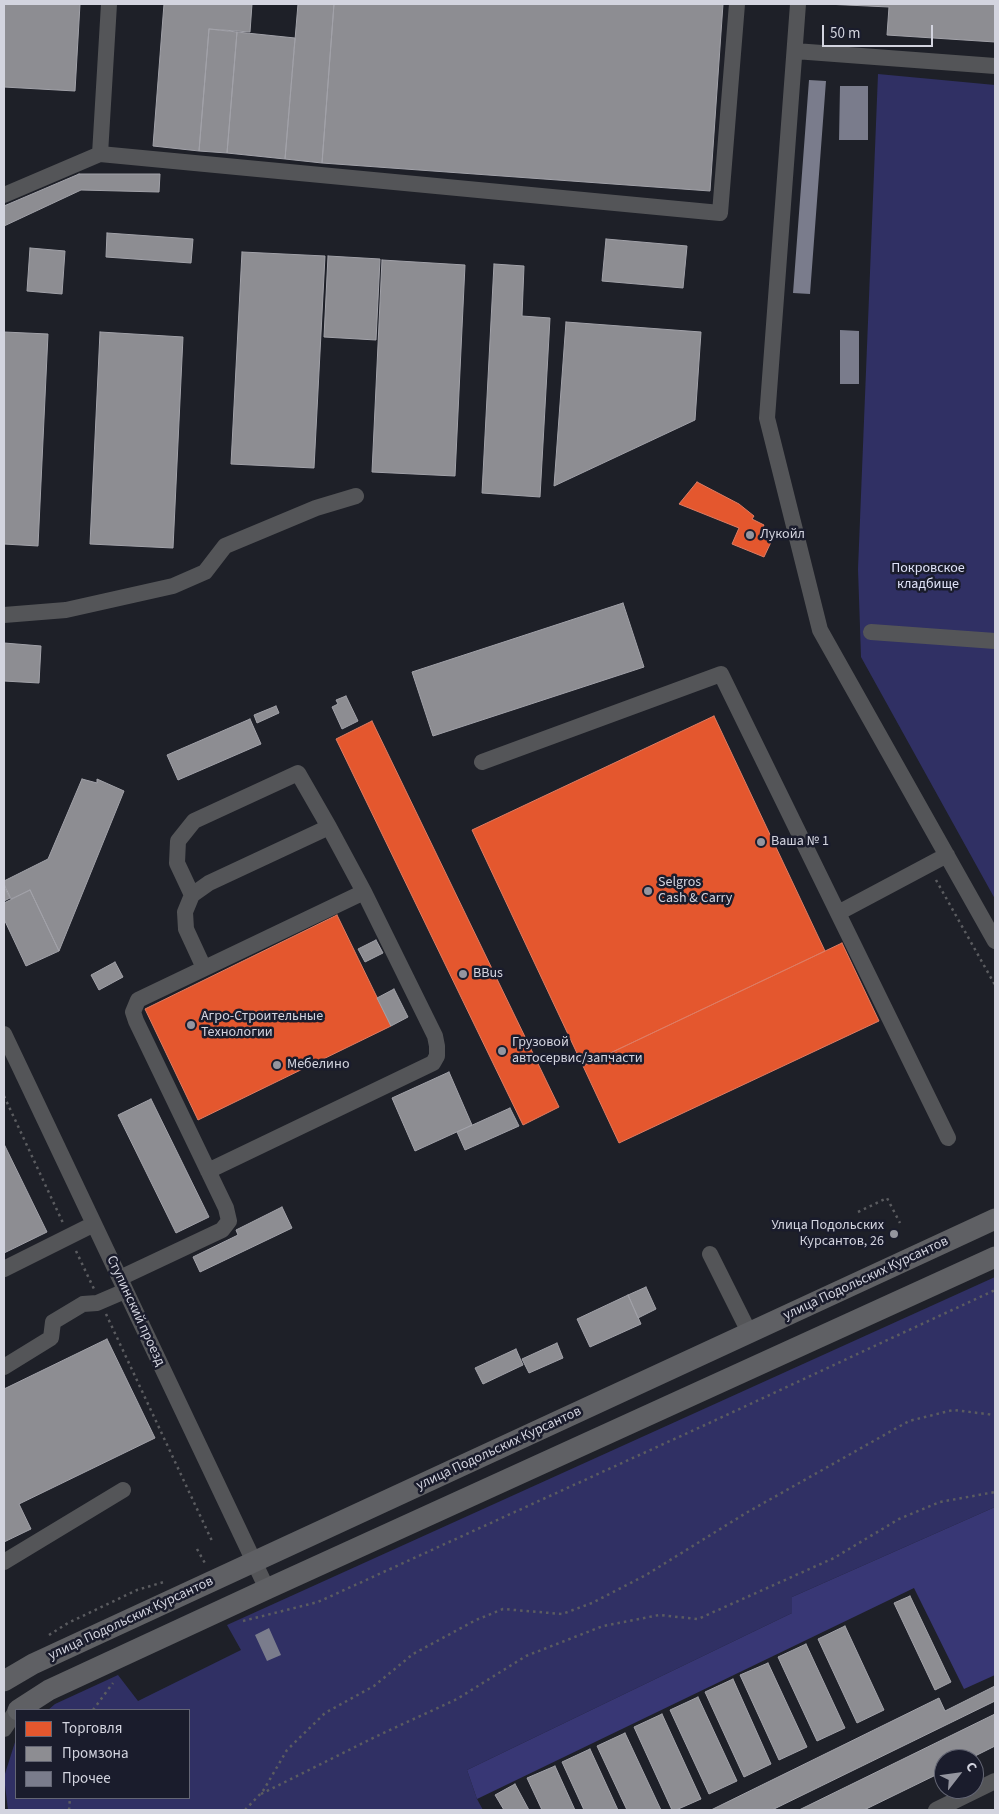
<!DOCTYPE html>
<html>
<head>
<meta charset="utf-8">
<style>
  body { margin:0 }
  #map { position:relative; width:999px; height:1814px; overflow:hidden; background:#1e2028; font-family:"Source Sans 3",sans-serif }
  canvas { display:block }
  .frame { position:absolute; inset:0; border:5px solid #d3d4df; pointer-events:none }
  .legend { position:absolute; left:15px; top:1709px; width:175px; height:90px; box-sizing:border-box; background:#1a1c2c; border:1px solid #646674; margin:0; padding:6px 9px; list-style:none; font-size:15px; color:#d3d4df }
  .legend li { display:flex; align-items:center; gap:10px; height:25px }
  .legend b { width:25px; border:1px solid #646674 }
  .north { position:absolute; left:934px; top:1749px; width:50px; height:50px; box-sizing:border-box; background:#1a1c2c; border:1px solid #646674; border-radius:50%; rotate:60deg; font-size:14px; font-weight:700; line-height:20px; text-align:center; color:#d3d4df }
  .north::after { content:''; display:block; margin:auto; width:18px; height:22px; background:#94959f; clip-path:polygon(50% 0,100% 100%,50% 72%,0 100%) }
  .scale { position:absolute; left:822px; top:25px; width:111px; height:22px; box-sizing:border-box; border:2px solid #d3d4df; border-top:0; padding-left:6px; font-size:15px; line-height:18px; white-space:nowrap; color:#d3d4df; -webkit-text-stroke:4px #1a1c2c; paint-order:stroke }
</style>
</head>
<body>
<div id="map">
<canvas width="999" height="1814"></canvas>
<div class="frame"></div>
<ul class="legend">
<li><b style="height:14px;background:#e4572e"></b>Торговля</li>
<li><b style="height:14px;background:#8d8d92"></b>Промзона</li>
<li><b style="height:14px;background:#7a7c8c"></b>Прочее</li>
</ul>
<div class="north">С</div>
<div class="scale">50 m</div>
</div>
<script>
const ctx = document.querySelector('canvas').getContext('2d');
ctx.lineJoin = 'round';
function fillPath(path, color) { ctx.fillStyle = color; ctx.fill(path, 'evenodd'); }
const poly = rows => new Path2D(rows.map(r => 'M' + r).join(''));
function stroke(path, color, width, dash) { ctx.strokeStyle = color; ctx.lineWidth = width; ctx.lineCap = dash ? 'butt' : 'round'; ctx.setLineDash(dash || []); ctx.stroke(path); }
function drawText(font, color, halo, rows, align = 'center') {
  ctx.font = font + ' "Source Sans 3",sans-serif'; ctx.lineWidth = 5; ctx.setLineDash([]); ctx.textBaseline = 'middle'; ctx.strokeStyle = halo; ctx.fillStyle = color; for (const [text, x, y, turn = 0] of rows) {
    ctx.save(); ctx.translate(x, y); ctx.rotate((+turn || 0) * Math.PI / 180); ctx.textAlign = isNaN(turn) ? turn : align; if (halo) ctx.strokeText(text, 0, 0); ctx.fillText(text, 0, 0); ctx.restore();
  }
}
const green = poly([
  [878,74,995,85,995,899,861,657,858,569],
  [995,1277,995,1507,792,1597,792,1613,467,1770,477,1799,483,1810,8,1810,4,1777,16,1739,16,1798,189,1798,189,1710,48,1710,55,1704,118,1675,138,1701,241,1650,227,1625]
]);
const forest = poly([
  [995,1507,995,1675,964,1689,914,1588,477,1799,467,1770,792,1613,792,1597]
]);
const shops = poly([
  [697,482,739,504,754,516,752,519,764,525,762,529,771,542,764,557,732,544,739,528,679,504,697,482],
  [714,716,825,951,583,1066,472,830,714,716],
  [372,721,559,1107,523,1125,336,739,372,721],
  [337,915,391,1026,198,1120,145,1009,337,915],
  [842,943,879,1021,619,1143,583,1066,842,943]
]);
const industry = poly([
  [4,4,80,4,75,91,4,87,4,4],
  [164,4,252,4,250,32,209,29,199,151,153,146,164,4],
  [298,4,334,4,322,163,285,159,298,4],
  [334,4,723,4,710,191,322,163,334,4],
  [825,4,995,4,995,42,887,35,889,7,825,4],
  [209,29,237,32,227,153,199,151,209,29],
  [237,32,295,38,285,159,227,153,237,32],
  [79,174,160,174,159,192,81,190,4,226,4,206,79,174],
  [107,233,193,239,191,263,106,257,107,233],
  [606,239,687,246,683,288,602,281,606,239],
  [30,248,65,251,62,294,27,291,30,248],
  [242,252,325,256,314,468,231,464,242,252],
  [328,256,380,259,376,340,324,337,328,256],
  [382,260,465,265,455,476,372,472,382,260],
  [494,264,524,266,522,316,550,318,540,497,482,493,494,264],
  [566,322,701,332,695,420,554,486,566,322],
  [4,332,48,334,38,546,4,544,4,332],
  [100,332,183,337,173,548,90,544,100,332],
  [623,603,644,667,433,736,412,672,623,603],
  [4,643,41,646,39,683,4,681,4,643],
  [346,696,358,721,342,729,332,707,338,704,336,700,346,696],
  [276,706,279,713,257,723,254,715,276,706],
  [250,719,261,744,178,780,167,755,250,719],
  [82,779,97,783,97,779,124,791,59,951,30,890,11,899,4,884,4,881,48,859,82,779],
  [4,886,10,898,4,901,4,886],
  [30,890,59,951,26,966,4,919,4,903,30,890],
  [376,940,383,953,365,962,358,949,376,940],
  [115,962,123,977,99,990,91,975,115,962],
  [394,989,408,1017,391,1026,377,998,394,989],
  [449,1072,472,1125,415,1151,392,1098,449,1072],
  [151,1099,209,1217,176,1233,118,1115,151,1099],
  [510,1108,519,1126,465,1150,457,1132,510,1108],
  [4,1144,47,1232,4,1253,4,1144],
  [282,1207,292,1228,200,1272,193,1257,238,1235,236,1230,282,1207],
  [646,1287,656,1309,638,1318,628,1295,646,1287],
  [628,1295,641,1324,590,1347,577,1319,628,1295],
  [107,1339,155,1438,19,1504,31,1529,4,1542,4,1389,107,1339],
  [557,1343,563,1358,529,1373,522,1359,557,1343],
  [516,1349,523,1365,483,1384,475,1368,516,1349],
  [910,1596,951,1682,935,1690,894,1603,910,1596],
  [845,1626,884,1710,857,1723,818,1639,845,1626],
  [806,1644,845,1728,817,1741,778,1657,806,1644],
  [768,1663,807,1747,779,1760,740,1675,768,1663],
  [733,1679,771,1764,744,1777,705,1692,733,1679],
  [995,1686,995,1701,772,1810,711,1810,939,1698,945,1711,995,1686],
  [698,1697,737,1781,709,1794,670,1710,698,1697],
  [662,1714,701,1799,676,1810,672,1810,634,1727,662,1714],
  [995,1714,995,1746,969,1759,944,1759,944,1771,864,1810,799,1810,995,1714],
  [625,1733,661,1810,627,1810,597,1746,625,1733],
  [590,1749,618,1810,584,1810,562,1762,590,1749],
  [555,1766,575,1810,542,1810,527,1778,555,1766],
  [515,1784,529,1810,504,1810,495,1795,515,1784]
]);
const building = poly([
  [809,80,826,81,810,294,793,293],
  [840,86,868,86,868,140,839,140],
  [840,330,859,331,859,384,840,384],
  [269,1628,281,1655,267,1661,255,1635]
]);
const path = poly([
  [936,880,995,985],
  [4,1096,63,1223],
  [858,1212,887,1198,900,1223],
  [76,1251,94,1289],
  [106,1314,212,1541],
  [197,1549,206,1565],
  [243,1621,318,1602,705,1425,995,1290],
  [49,1635,68,1623,137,1590,164,1582],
  [93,1710,113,1683],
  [261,1794,377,1736,457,1699,526,1656,603,1626,659,1615,698,1619,834,1558,899,1519,940,1502,995,1492],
  [69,1810,70,1798],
  [245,1810,263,1791,287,1750,325,1713,374,1686,413,1654,476,1620,503,1609,562,1614,592,1603,646,1575,746,1513,909,1421,953,1410,995,1415]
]);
const minor = poly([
  [798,4,767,418,820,630,995,941],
  [795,51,995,66],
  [100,154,109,4],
  [4,195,100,154,720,213,737,4],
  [4,615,66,610,173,586,205,572,225,546,316,508,356,496],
  [871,632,995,641],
  [482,762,721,674,948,1138],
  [192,895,177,863,178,841,194,821,298,773,329,827],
  [838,913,947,855],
  [204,968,186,929,185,912,192,895,209,883,329,827,364,892,435,1036,437,1046,437,1056,433,1063,208,1171],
  [4,1034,267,1589],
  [710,1254,750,1334],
  [4,1269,94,1224],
  [120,1278,222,1230,229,1221,226,1208,136,1021,133,1012,138,1000,364,892],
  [4,1367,51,1338,53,1322,83,1304,97,1303,125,1291],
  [4,1562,123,1490],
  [4,1729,14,1714],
  [936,1810,995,1781]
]);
const major = poly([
  [4,1681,33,1664,995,1219],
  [18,1710,49,1690,267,1589,995,1257]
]);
const markers = [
  [750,535,5,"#94959f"],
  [761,842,5,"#94959f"],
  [648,891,5,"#94959f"],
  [463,974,5,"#94959f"],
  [191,1025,5,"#94959f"],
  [502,1051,5,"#94959f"],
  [277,1065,5,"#94959f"],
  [894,1234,5,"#94959f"]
];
const poiNames = [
  ["Лукойл",760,535],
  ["Ваша № 1",771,842],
  ["Selgros",658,883],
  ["Cash & Carry",658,899],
  ["BBus",473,974],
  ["Агро-Строительные",201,1017],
  ["Технологии",201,1033],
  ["Грузовой",512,1043],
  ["автосервис/запчасти",512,1059],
  ["Мебелино",287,1065],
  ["Улица Подольских",884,1226,"right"],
  ["Курсантов, 26",884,1242,"right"]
];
const parkNames = [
  ["Покровское",928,569],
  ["кладбище",928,585]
];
const streetNames = [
  ["улица Подольских Курсантов",866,1279,-25],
  ["Ступинский проезд",135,1311,65],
  ["улица Подольских Курсантов",499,1449,-25],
  ["улица Подольских Курсантов",131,1619,-25]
];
fillPath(green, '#303064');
fillPath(forest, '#383775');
fillPath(shops, '#e4572e');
stroke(shops, '#df7c63', 1);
fillPath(industry, '#8d8d92');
stroke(industry, '#a2a2a9', 1);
fillPath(building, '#7a7c8c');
stroke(path, '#5b5c60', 2.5, [2.5, 4]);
stroke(minor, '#545558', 16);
stroke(major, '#5f6064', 21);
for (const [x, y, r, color] of markers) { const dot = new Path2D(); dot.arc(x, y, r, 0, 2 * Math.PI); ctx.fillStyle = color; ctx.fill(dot); stroke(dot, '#1a1c2c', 2); }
drawText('14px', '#d3d4df', '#1a1c2c', poiNames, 'left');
drawText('14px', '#dfe2f7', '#1a1c2c', parkNames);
drawText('14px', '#d3d4df', '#1a1c2c', streetNames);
</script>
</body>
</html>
